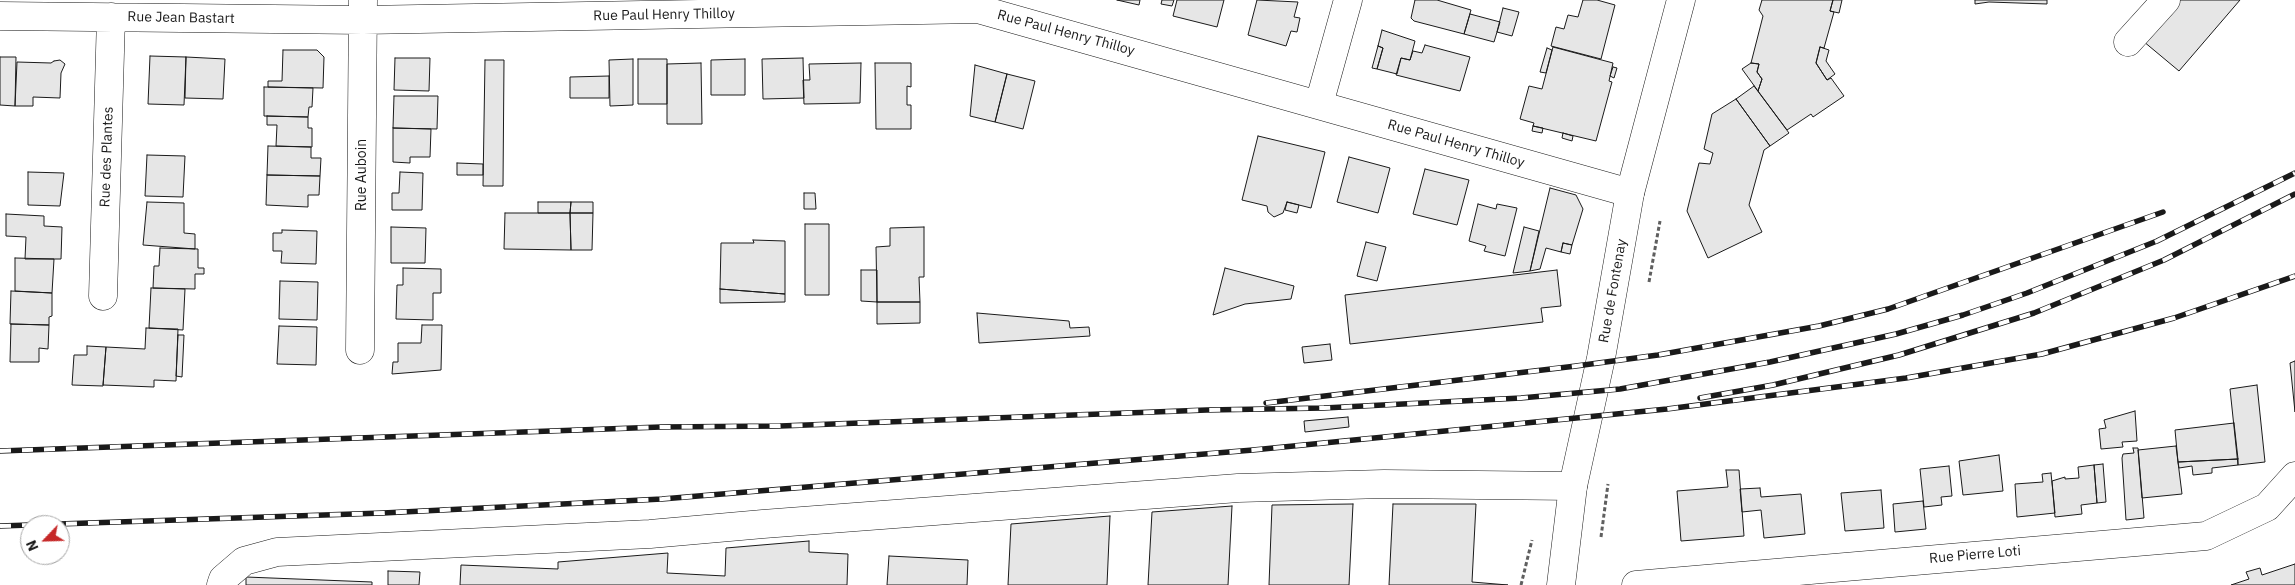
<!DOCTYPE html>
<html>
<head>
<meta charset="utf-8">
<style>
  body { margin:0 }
  #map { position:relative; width:2295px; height:585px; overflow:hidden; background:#fff; font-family:"IBM Plex Sans",sans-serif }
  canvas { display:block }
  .north { position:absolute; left:20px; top:515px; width:50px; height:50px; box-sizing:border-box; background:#fff; border:1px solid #a3a3a3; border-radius:50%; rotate:246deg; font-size:14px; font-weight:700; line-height:20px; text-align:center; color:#1a1a1a }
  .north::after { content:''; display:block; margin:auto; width:18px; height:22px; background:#c62828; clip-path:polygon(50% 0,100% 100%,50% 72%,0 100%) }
</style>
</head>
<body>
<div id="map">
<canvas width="2295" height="585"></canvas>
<div class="north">N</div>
</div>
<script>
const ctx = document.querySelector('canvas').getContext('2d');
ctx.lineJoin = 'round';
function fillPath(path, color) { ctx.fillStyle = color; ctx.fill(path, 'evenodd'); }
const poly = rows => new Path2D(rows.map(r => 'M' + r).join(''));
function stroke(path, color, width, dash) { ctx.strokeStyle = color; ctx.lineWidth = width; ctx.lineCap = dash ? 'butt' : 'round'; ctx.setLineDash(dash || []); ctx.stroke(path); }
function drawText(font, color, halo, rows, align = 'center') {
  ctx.font = font + ' "IBM Plex Sans",sans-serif'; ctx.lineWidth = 4; ctx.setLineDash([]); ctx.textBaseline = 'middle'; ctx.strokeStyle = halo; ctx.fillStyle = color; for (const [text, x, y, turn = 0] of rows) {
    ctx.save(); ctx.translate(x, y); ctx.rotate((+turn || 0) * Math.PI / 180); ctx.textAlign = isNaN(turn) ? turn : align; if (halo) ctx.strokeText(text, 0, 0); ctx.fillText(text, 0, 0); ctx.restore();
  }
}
const building = poly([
  [1117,0,1140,0,1139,5,1117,0],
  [1162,0,1174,0,1172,6,1161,4,1162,0],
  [1177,0,1224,0,1217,27,1173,16,1177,0],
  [1257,0,1298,2,1294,17,1300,18,1297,32,1291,31,1286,46,1248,35,1257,0],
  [1415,0,1437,0,1471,10,1464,34,1414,21,1411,18,1415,0],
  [1583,0,1597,0,1615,5,1601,59,1551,46,1556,27,1564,29,1568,15,1578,17,1583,0],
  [1762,0,1833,0,1830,11,1834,12,1824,48,1820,47,1816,63,1827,80,1831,78,1844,96,1813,117,1811,114,1787,130,1758,91,1762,79,1757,72,1759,64,1751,63,1763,16,1759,10,1762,0],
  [1833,0,1842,0,1839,13,1830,11,1833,0],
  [1975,0,2047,0,2047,4,1989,2,1975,4,1975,0],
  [2177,0,2240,0,2179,71,2143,41,2177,0],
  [1503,8,1519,12,1512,36,1497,32,1503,8],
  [1470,14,1500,22,1494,42,1464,34,1470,14],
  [1382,30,1415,41,1410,60,1401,58,1397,74,1377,69,1383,48,1378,46,1382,30],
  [1425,45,1470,57,1460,91,1396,75,1401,58,1410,60,1413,51,1422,53,1425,45],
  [1378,46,1383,48,1377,69,1372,68,1378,46],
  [1553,47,1613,63,1609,81,1612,82,1596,141,1533,126,1534,123,1520,119,1529,86,1542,89,1553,47],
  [1820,47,1829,50,1826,61,1835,74,1827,80,1816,63,1820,47],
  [1547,48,1552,50,1546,73,1540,72,1547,48],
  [283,50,317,50,324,57,323,88,268,87,268,81,282,81,283,50],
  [150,56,186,57,184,105,148,104,150,56],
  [0,57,16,57,15,106,0,105,0,57],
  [186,57,225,59,223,99,185,98,186,57],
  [395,58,430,58,429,91,394,90,395,58],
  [803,58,804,98,763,99,762,59,803,58],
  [633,59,633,105,610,106,609,60,633,59],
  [638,59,667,59,667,104,638,104,638,59],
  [745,59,745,95,711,95,711,60,745,59],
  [485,60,504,60,503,186,483,186,485,60],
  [54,61,60,60,65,64,61,73,60,98,33,97,33,106,15,106,17,62,51,63,54,61],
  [701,63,702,124,667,124,667,64,701,63],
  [861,63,860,103,804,104,803,80,810,80,809,64,861,63],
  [875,63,911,63,911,87,907,86,907,105,911,105,911,129,876,129,875,63],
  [1751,63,1759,64,1757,72,1762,79,1758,91,1742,69,1751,63],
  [975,65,1007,74,995,122,970,116,975,65],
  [1613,67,1617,68,1614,78,1610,76,1613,67],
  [1007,74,1035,81,1023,129,995,122,1007,74],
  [609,76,609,98,570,98,570,77,609,76],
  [1754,86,1789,133,1770,146,1736,99,1754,86],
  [264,87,313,88,312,107,309,107,308,117,264,116,264,87],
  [394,96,438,96,437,129,393,128,394,96],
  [1736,99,1770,146,1764,150,1749,205,1762,232,1708,258,1687,211,1699,163,1710,164,1713,153,1704,149,1712,114,1736,99],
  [267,116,308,117,308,128,312,128,312,147,276,146,277,125,267,125,267,116],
  [1533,126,1543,128,1542,133,1532,131,1533,126],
  [393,128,431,129,430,157,410,157,410,163,393,162,393,128],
  [1563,133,1573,136,1572,141,1562,138,1563,133],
  [1258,136,1325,152,1311,208,1287,202,1283,213,1274,217,1268,212,1267,206,1242,200,1258,136],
  [268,146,311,147,311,158,321,158,320,176,267,175,268,146],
  [147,155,185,156,183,197,145,196,147,155],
  [1349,157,1390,168,1378,213,1337,202,1349,157],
  [457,163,483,164,483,175,457,175,457,163],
  [1425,169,1469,180,1457,225,1413,214,1425,169],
  [28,172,64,173,60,206,28,205,28,172],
  [400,172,423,173,422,210,392,210,392,193,399,193,400,172],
  [267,175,320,176,319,195,308,195,308,207,266,205,267,175],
  [1550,188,1576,195,1583,209,1572,245,1563,243,1561,252,1546,248,1540,269,1530,271,1550,188],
  [804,193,815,193,816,209,804,209,804,193],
  [147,202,184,203,184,233,195,234,195,249,143,245,147,202],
  [538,202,571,202,570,213,538,213,538,202],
  [571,202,593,202,593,213,570,213,571,202],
  [1287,202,1299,205,1297,213,1285,210,1287,202],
  [1478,204,1496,209,1497,204,1517,208,1505,256,1484,251,1486,246,1469,241,1478,204],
  [505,213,570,213,571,250,504,249,505,213],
  [570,213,593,213,592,250,571,250,570,213],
  [6,214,44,216,44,226,62,227,61,259,25,259,26,237,6,236,6,214],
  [805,224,829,224,829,295,805,295,805,224],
  [391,227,426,228,425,263,391,263,391,227],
  [924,227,924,277,919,277,920,302,877,302,876,247,890,246,890,228,924,227],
  [1524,227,1539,231,1530,271,1513,273,1524,227],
  [282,230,317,231,316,264,281,263,282,251,273,251,273,233,282,233,282,230],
  [753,240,785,241,785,294,720,289,721,243,754,243,753,240],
  [1366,242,1386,247,1377,281,1357,276,1366,242],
  [1563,243,1572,245,1570,254,1561,252,1563,243],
  [160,248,198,249,198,268,204,268,204,274,195,274,195,289,153,288,154,266,159,266,160,248],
  [15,258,54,259,52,293,15,291,15,258],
  [403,268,441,269,441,293,433,293,433,320,396,319,397,285,403,285,403,268],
  [1225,268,1294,286,1291,299,1245,304,1213,315,1225,268],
  [861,270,877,270,877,302,861,301,861,270],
  [1557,270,1561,306,1541,308,1543,322,1350,344,1345,295,1557,270],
  [280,281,318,282,317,320,279,319,280,281],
  [151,288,185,289,183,330,149,328,151,288],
  [720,289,785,294,785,302,720,303,720,289],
  [11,291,52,293,52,316,49,317,49,325,10,324,11,291],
  [877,302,920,302,920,323,877,324,877,302],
  [977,313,1069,321,1070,328,1089,327,1090,336,979,343,977,313],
  [11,324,49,325,48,349,39,348,39,362,10,362,11,324],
  [422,325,442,325,441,370,392,374,393,362,398,362,398,343,421,343,422,325],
  [279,326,317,327,316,365,277,364,279,326],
  [146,328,178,329,176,381,154,380,154,387,103,385,106,347,145,349,146,328],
  [178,335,184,335,182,377,176,376,178,335],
  [1330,344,1332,360,1304,363,1302,347,1330,344],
  [87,346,106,347,103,386,72,385,74,355,87,355,87,346],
  [2295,361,2295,412,2290,363,2295,361],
  [2257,385,2265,462,2238,465,2230,389,2257,385],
  [2135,411,2137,441,2122,442,2123,447,2101,449,2099,429,2106,428,2104,420,2135,411],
  [1348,417,1349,427,1305,432,1304,421,1348,417],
  [2234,423,2238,459,2178,462,2175,430,2234,423],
  [2176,446,2182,494,2142,498,2138,450,2176,446],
  [2133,448,2138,448,2144,518,2126,520,2122,458,2123,454,2134,453,2133,448],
  [1999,455,2003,491,1963,495,1959,461,1999,455],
  [2238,459,2238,465,2212,468,2212,473,2193,475,2192,466,2179,468,2178,462,2238,459],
  [2103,464,2106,502,2097,503,2094,465,2103,464],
  [2094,465,2097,503,2081,505,2082,514,2055,517,2052,481,2065,477,2065,479,2079,478,2078,467,2094,465],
  [1949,466,1952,496,1941,497,1942,505,1924,507,1920,469,1949,466],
  [1726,470,1739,470,1744,536,1681,541,1677,491,1728,487,1726,470],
  [2051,473,2055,513,2017,517,2015,484,2043,482,2042,474,2051,473],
  [1760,488,1761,497,1801,494,1805,534,1764,538,1761,510,1742,512,1740,489,1760,488],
  [1881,490,1884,528,1845,531,1841,493,1881,490],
  [1923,501,1926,529,1895,532,1893,504,1923,501],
  [1353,504,1349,585,1269,585,1272,505,1353,504],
  [1393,504,1476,504,1472,582,1508,585,1389,585,1393,504],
  [1232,506,1228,585,1148,585,1152,512,1232,506],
  [1110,516,1107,585,1008,585,1011,524,1110,516],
  [809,541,809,552,848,554,847,585,460,585,461,565,558,569,558,562,668,553,667,573,725,576,726,548,809,541],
  [889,556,968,560,967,585,887,585,889,556],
  [2295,564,2295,585,2231,585,2249,579,2246,572,2260,568,2262,575,2295,564],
  [388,571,420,572,419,585,388,585,388,571],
  [246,577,372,582,372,585,246,585,246,577]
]);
const path = poly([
  [1649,282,1660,221],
  [1601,537,1608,484],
  [1521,585,1532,540]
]);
const minor = poly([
  [0,16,363,20,978,9,1630,193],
  [2128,42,2166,0],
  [1319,104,1348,0],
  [103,296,111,17],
  [360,350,363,0],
  [221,585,223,579,244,561,277,552,650,534,763,524,1238,488,1384,484,1573,486],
  [1636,585,2206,536,2267,507,2295,476]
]);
const major = poly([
  [1561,585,1573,486,1601,358,1630,193,1681,0]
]);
const rail = poly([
  [1700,398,1773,385,1899,355,2034,313,2164,260,2295,194],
  [1266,403,1576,366,1658,355,1819,326,1888,309,2163,212],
  [0,451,661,427,780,426,1207,410,1324,408,1521,398,1620,389,1770,362,1896,334,1963,315,2027,293,2157,241,2295,173],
  [0,526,383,513,662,499,1253,450,1667,409,1906,378,2042,354,2174,318,2295,276]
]);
const streetNames = [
  ["Rue Paul Henry Thilloy",664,15,-1],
  ["Rue Jean Bastart",181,18,1],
  ["Rue Paul Henry Thilloy",1066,33,15],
  ["Rue Paul Henry Thilloy",1456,144,16],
  ["Rue des Plantes",107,157,-88],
  ["Rue Auboin",362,175,-90],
  ["Rue de Fontenay",1613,291,-80],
  ["Rue Pierre Loti",1975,555,-5]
];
fillPath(building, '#e6e6e6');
stroke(building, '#1a1a1a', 1);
stroke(minor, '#1a1a1a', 29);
stroke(major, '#1a1a1a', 29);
stroke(path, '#5f5f5f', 3, [4, 2.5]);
stroke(minor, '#fff', 28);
stroke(major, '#fff', 28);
stroke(rail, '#1a1a1a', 5.5);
stroke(rail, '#fff', 4, [11]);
drawText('14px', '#1a1a1a', '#fff', streetNames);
</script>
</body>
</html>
